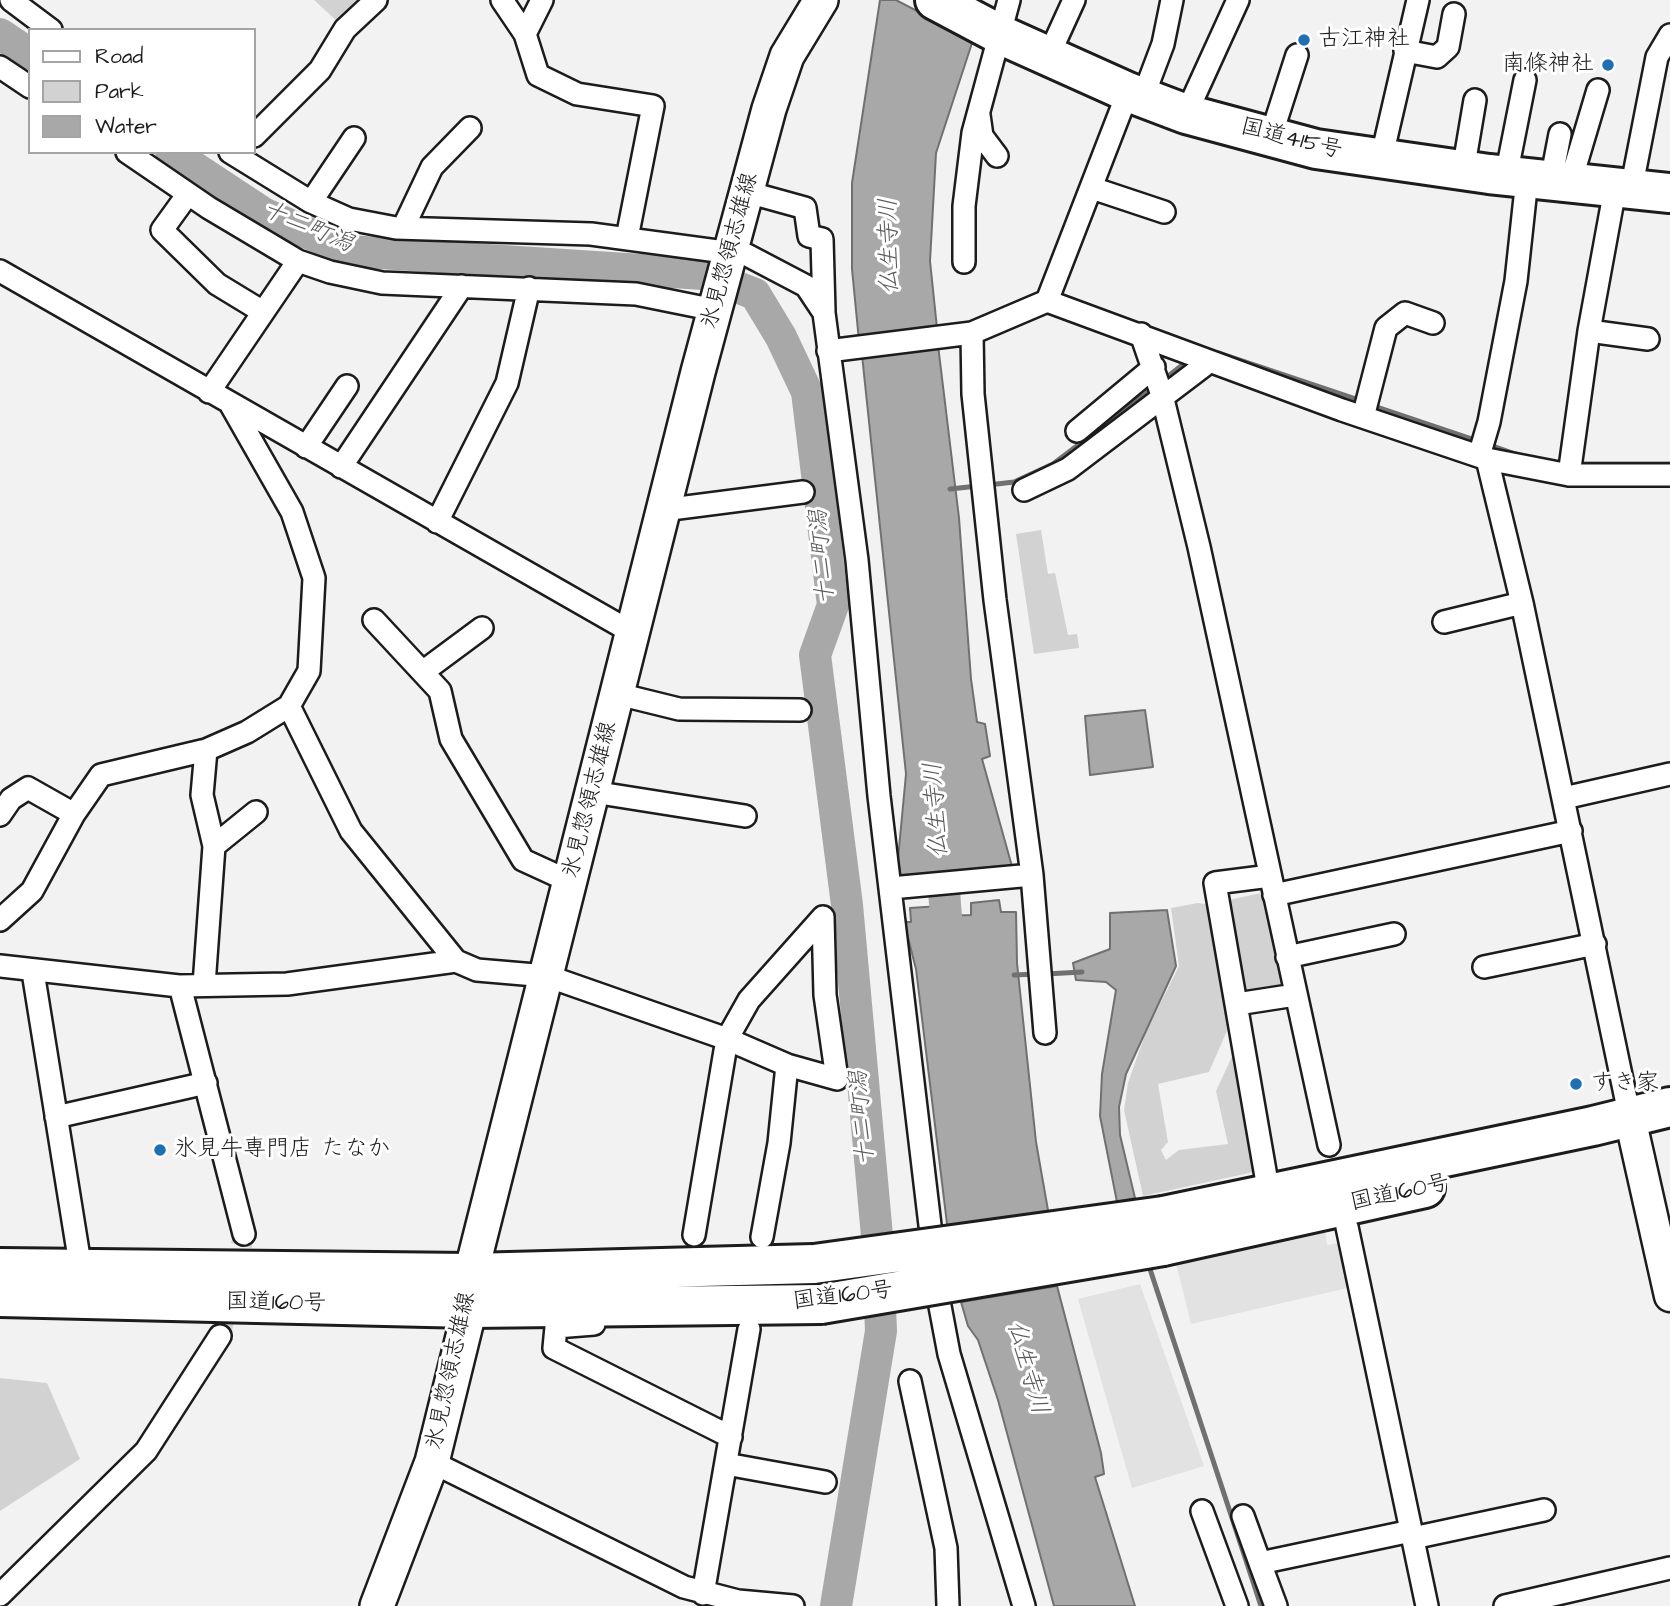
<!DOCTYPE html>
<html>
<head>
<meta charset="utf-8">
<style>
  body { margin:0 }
  #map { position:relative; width:1670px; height:1606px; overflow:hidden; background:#f2f2f2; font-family:"Architects Daughter",sans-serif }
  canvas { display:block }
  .legend { position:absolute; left:28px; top:28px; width:228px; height:126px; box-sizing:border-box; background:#fff; border:2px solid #a4a4a4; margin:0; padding:9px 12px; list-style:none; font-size:21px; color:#1c1c1c }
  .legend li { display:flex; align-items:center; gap:14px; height:35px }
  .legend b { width:35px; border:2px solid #a4a4a4 }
</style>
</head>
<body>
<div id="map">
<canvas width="1670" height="1606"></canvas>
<ul class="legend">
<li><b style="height:9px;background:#fff"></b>Road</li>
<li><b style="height:19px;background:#d2d2d2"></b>Park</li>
<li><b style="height:19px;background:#a8a8a8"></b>Water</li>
</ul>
</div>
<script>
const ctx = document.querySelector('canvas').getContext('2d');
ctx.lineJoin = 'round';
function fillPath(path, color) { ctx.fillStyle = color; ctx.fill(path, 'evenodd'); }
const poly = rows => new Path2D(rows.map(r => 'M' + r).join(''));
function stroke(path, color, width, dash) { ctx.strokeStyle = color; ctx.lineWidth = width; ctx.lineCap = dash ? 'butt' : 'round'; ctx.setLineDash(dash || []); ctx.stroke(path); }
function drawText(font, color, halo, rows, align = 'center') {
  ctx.font = font + ' "Architects Daughter","Klee One",sans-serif'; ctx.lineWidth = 6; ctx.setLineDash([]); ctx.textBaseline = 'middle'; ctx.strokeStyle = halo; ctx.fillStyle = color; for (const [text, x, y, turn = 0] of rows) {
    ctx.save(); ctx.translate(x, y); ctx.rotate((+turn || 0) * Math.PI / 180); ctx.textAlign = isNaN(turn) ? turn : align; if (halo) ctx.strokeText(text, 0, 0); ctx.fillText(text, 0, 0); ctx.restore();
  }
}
const built = poly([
  [1325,1229,1327,1245,1344,1242,1352,1287,1191,1324,1175,1259],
  [1140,1284,1204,1466,1132,1488,1078,1299]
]);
const green = poly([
  [314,0,361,0,338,22],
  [1041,530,1048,574,1055,573,1068,635,1077,634,1079,648,1034,654,1016,534],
  [1266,892,1287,987,1245,996,1228,900],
  [1198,903,1205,904,1211,914,1229,1026,1209,1072,1158,1084,1168,1142,1161,1150,1166,1160,1179,1150,1228,1144,1216,1091,1235,1050,1254,1172,1143,1196,1124,1110,1128,1083,1146,1032,1179,966,1171,908],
  [0,1378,47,1383,80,1459,0,1511]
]);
const water = poly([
  [880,0,896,0,973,40,936,153,930,261,937,328,859,341,852,269,852,183,880,0],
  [938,345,959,518,971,679,977,722,985,724,990,756,982,759,1013,870,901,881,898,859,906,774,862,355,938,345],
  [1145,710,1153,767,1090,775,1085,716,1145,710],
  [999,900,1001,912,1016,912,1017,963,1036,1142,1049,1216,948,1232,916,969,904,922,911,922,910,908,940,906,942,916,971,915,971,903,999,900],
  [1167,910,1176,966,1126,1074,1119,1107,1120,1135,1135,1198,1117,1202,1100,1116,1102,1074,1116,990,1106,982,1076,980,1073,963,1110,949,1110,913,1167,910],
  [1057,1286,1101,1453,1104,1474,1095,1477,1135,1606,1054,1606,998,1400,978,1340,968,1326,961,1302,1057,1286]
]);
const stream = poly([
  [1219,353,1362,401],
  [1162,381,1190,359],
  [1371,405,1478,441],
  [1487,444,1521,456],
  [1575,464,1670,464],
  [988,485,1014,482,1053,464,1155,387],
  [950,489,978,486],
  [1046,974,1082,972],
  [1014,975,1036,974],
  [1148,1263,1261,1606]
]);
const river = poly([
  [0,34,30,54],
  [171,152,265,214,349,251,703,274,755,294,781,337,807,392,833,605,815,655,847,905,877,1236,881,1331,836,1606],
  [941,851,949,957]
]);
const streetTunnel = poly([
  [220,1336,244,1234]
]);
const street = poly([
  [11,0,51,30],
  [502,0,525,34,538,75,577,94,653,106,627,238],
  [525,34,542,0],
  [1405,51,1437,57,1448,47,1454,14],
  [1048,57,1074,0],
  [0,67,30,87],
  [1143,97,1163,44,1172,0],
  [1186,114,1238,0],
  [979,115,982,136,997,156],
  [254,136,320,70,345,29,376,0],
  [1271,136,1297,55],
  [127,152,209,208,298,261,330,272,382,283,636,294,715,310],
  [230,152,311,202,349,219,396,228,591,234,747,255,806,286,824,313,857,560,879,796,939,1301,949,1354,1024,1606],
  [1381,160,1418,0],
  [1463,171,1475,100],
  [1506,176,1525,80],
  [1551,181,1560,134],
  [1570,184,1598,90],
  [1092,188,1164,212],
  [1631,190,1657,57,1670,35],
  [747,192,805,208,809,236,822,239,824,311],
  [188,194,162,230,217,284,263,312],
  [311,202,354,138],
  [403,228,432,167,470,128],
  [964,262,964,206,973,133,1009,0],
  [0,271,633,633],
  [1047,301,1128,92],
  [1589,331,1648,339],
  [972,333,973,394,995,600,1032,875],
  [1141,334,1162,395,1199,547,1329,1145],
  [828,351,972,333,1047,301,1342,410,1487,459,1569,475,1670,475],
  [209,392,298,261],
  [1363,417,1386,328,1405,313,1433,323],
  [1077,431,1154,367],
  [306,447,347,386],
  [1479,456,1489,422,1516,281,1527,179],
  [1487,459,1522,603,1630,1118],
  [341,467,462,286],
  [1569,475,1589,331,1615,189],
  [1024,490,1068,469,1209,362],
  [663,510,803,492],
  [437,522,507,383,529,288],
  [374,620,440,691,451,739,523,860,571,882],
  [1444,622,1522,603],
  [424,671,482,628],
  [618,694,679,709,800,710],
  [289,706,351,831,456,961,477,970,547,976,727,1039,694,1235],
  [593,792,745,816],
  [1564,798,1670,774],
  [0,815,11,799,28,788,74,814],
  [214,846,256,812],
  [891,888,1032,875,1045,1033],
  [1274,895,1571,831],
  [823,917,825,995,837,1079,787,1065,727,1039,749,1000,823,917],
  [0,920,32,891,74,814,101,775,206,750,247,732,289,706,309,671,314,578,292,512,231,405],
  [1287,957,1394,934],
  [0,966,179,986,287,984,456,961],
  [1484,967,1595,944],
  [33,972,81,1270],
  [204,985,214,846,202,795,206,750],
  [180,986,244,1234],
  [1237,1004,1295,995],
  [56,1117,206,1083],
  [1269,1194,1215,883,1270,876],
  [1347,1227,1427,1606],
  [762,1237,779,1143,787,1065],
  [594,1324,556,1327,554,1348,731,1437],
  [910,1381,946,1548,948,1606],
  [432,1462,684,1587,738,1601,793,1606],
  [726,1464,825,1482],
  [1202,1511,1237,1606],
  [1243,1516,1260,1563,1411,1531],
  [1413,1538,1544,1510],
  [1260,1563,1276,1606],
  [703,1594,749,1329],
  [0,1595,146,1451,220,1336],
  [1505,1606,1670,1568]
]);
const secondary = poly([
  [1630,1118,1670,1296]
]);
const primary = poly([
  [377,1606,432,1462,470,1308,471,1273,698,372,769,109,787,56,821,0]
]);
const highway = poly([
  [935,0,1001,35,1128,92,1186,114,1316,149,1489,174,1670,193],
  [1163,1216,1593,1126,1670,1107],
  [1163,1246,1425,1188],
  [0,1268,471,1273,814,1264],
  [0,1297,470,1308,821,1304]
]);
const highwayBridge = poly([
  [814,1264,1163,1216],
  [821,1304,1163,1246]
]);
const markers = [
  [1304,40,7,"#1f6fb2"],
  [1608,65,7,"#1f6fb2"],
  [1576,1084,7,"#1f6fb2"],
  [160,1150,7,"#1f6fb2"]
];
const poiNames = [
  ["古江神社",1318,40],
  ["南條神社",1594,65,"right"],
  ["すき家",1590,1084],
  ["氷見牛専門店 たなか",174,1150]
];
const streetNames = [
  ["国道415号",1291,140,14],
  ["氷見惣領志雄線",731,251,-75],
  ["氷見惣領志雄線",591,800,-76],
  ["国道160号",1400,1194,-12],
  ["国道160号",843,1297,-7],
  ["国道160号",276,1304,1],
  ["氷見惣領志雄線",452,1371,-78]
];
const waterNames = [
  ["十二町潟",307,228,23],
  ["仏生寺川",891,246,-91],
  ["十二町潟",824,557,-95],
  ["仏生寺川",938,810,-94],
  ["十二町潟",864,1118,-95],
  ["仏生寺川",1026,1368,74]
];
fillPath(built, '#e2e2e2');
fillPath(green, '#d2d2d2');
fillPath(water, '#a8a8a8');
stroke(water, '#707070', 2);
stroke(stream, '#707070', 5);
stroke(river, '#a8a8a8', 32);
stroke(streetTunnel, '#d2d2d2', 21, [21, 10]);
stroke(street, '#1c1c1c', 26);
stroke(secondary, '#1c1c1c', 35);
stroke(primary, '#1c1c1c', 38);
stroke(highway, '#1c1c1c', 44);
stroke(street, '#fff', 21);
stroke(secondary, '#fff', 30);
stroke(primary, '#fff', 33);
stroke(highway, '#fff', 38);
stroke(highwayBridge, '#1c1c1c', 44, []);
stroke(highwayBridge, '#fff', 38);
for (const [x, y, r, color] of markers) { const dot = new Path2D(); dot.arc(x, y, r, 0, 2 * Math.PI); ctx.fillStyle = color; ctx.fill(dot); stroke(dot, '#fff', 2.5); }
drawText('23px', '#1c1c1c', '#fff', poiNames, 'left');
drawText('23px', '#1c1c1c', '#fff', streetNames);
drawText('italic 24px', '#5b5b5b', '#fff', waterNames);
</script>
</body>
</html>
